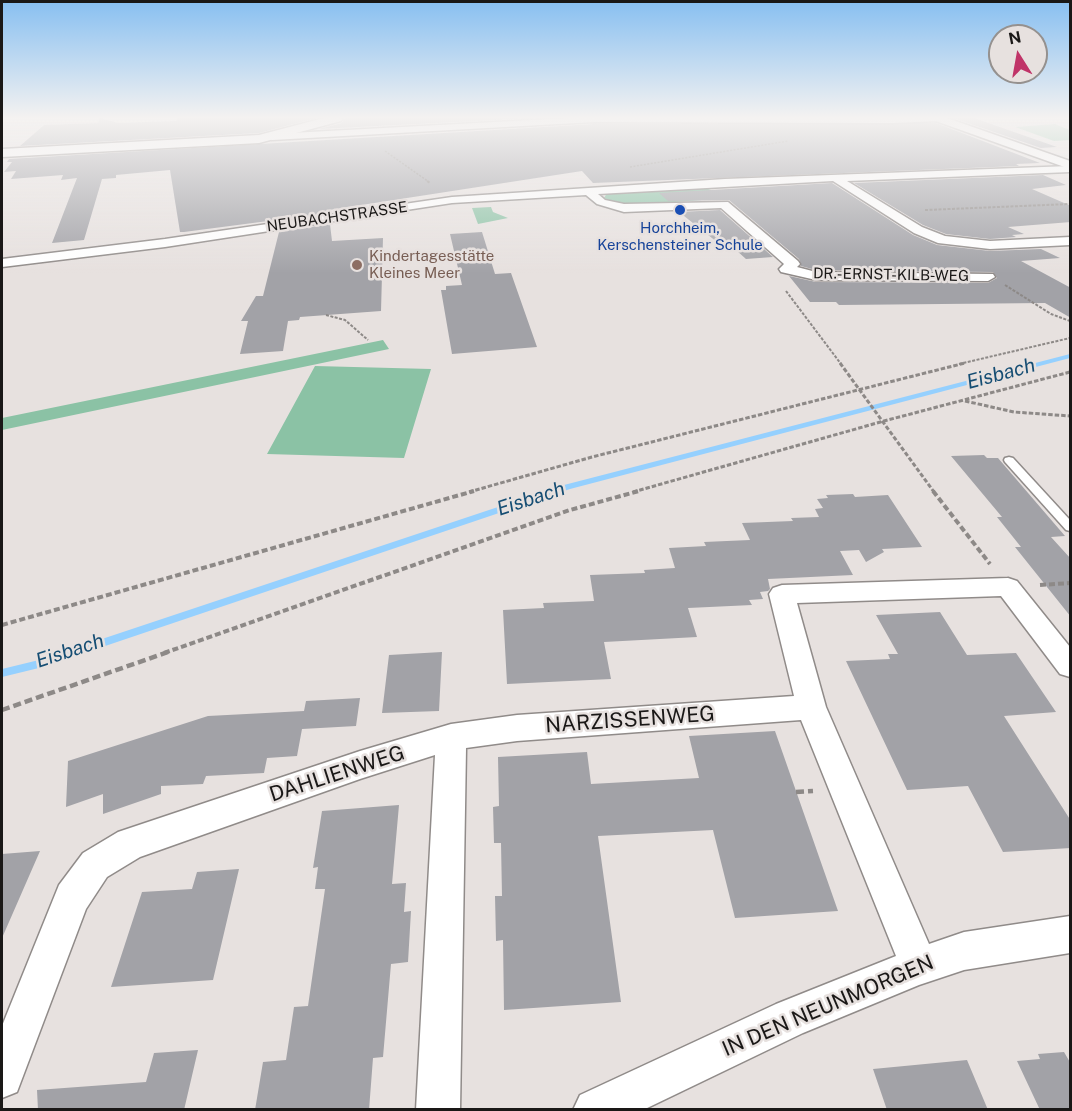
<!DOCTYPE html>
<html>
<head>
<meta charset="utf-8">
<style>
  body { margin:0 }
  #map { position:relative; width:1072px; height:1111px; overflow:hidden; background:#e7e1df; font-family:"Public Sans",sans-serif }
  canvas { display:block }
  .frame { position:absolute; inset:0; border:3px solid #1a1817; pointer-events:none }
  .north { position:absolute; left:988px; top:24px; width:60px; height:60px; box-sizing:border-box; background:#e7e1df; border:2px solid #95918f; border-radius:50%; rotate:349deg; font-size:16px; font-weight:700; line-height:24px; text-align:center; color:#1a1817 }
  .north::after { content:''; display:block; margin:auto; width:21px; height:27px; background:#c03468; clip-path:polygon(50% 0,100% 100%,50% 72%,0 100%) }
</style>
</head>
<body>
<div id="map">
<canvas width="1072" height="1111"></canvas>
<div class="frame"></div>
<div class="north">N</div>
</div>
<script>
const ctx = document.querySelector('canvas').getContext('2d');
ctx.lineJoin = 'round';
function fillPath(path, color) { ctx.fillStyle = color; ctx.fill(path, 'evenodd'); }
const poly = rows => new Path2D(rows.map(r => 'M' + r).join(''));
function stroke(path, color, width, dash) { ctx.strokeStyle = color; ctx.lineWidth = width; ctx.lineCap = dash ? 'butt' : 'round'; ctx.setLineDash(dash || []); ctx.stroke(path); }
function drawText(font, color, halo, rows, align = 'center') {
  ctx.font = font + ' "Public Sans",sans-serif'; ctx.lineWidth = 5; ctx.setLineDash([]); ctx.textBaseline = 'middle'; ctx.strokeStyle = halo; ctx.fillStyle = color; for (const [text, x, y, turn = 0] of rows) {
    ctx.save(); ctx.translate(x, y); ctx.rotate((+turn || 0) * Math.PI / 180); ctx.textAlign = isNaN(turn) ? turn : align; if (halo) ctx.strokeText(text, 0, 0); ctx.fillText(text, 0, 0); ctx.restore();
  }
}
const green = poly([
  [1055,124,1070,130,1070,140,1054,141,1015,127],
  [705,188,714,191,715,199,622,206,604,198,607,193],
  [491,207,493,212,508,218,478,224,472,208],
  [383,340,389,349,2,430,2,418],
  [315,366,431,369,404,458,267,454]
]);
const stream = poly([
  [1070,354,1070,358,570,489,43,667,2,677,2,669,39,660,564,485,1070,354]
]);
const building = poly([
  [100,118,118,123,176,121,178,118,316,118,259,133,20,146,44,125,98,123],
  [345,118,532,118,319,129,342,123],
  [953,118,974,118,1057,147,1041,148],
  [936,123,1040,163,1016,164,1019,166,593,183,582,171,329,210,329,213,184,232,180,232,170,170,116,175,116,178,102,179,84,240,52,243,77,178,61,180,63,175,11,179,16,171,4,172,12,162,7,162,9,159,594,124],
  [1043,175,1066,185,1032,189,1071,206,1071,222,1008,227,1024,234,1012,235,1016,237,990,239,946,234,923,225,854,183],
  [832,183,913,235,937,245,990,251,1041,249,1060,258,1021,261,1071,288,1071,318,1045,303,839,305,836,302,810,302,789,276,816,282,988,283,997,278,993,272,816,270,801,266,799,259,729,200,668,201,659,193],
  [720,210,773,257,746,259,727,242,717,242,679,212],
  [330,224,332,241,383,238,381,311,300,317,299,320,288,321,283,351,240,354,248,321,241,321,256,296,263,296,279,232],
  [482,232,495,274,511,273,537,347,452,354,441,290,446,290,446,286,462,285,450,234],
  [984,455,987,458,998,458,1065,536,1051,537,1071,559,1071,617,1015,547,1021,547,997,517,1002,517,951,456],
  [853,494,855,497,888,495,922,547,882,549,884,552,866,562,859,550,840,551,853,575,768,579,770,589,768,591,760,592,763,599,749,600,752,605,688,608,697,637,604,642,611,679,507,684,503,610,544,608,543,603,594,601,590,575,645,573,644,570,675,568,669,548,706,546,704,542,750,540,742,523,793,521,791,518,819,517,815,509,823,508,817,499,828,498,826,495],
  [940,612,967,655,1016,653,1056,712,1004,716,1071,821,1071,848,1003,852,968,786,907,790,846,661,890,659,888,654,898,654,876,615],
  [442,652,439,711,382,713,389,655],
  [360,698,356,726,302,729,297,756,267,758,264,773,206,776,203,784,161,786,161,794,103,814,103,794,66,807,68,761,208,716,304,711,306,701],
  [775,731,838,911,735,918,713,830,598,836,621,1002,504,1010,503,940,496,941,495,896,502,896,501,843,494,843,493,807,499,806,498,757,587,752,591,784,699,778,689,736],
  [399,805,392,884,406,883,404,912,411,911,408,962,391,964,383,1057,373,1058,369,1110,255,1110,263,1062,286,1060,294,1007,308,1006,325,889,315,889,318,867,313,868,322,811],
  [40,851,2,938,2,854],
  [239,869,213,980,111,987,142,892,192,889,197,872],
  [198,1050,184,1110,38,1110,37,1090,146,1082,154,1053],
  [1064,1052,1071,1064,1071,1110,1040,1110,1017,1061,1040,1059,1038,1054],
  [967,1060,988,1110,887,1110,873,1069]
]);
const pathFar4 = poly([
  [385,151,429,182],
  [630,167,788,141]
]);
const pathFar3 = poly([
  [427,181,430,183],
  [925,210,1070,204],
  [1005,285,1051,314,1070,321],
  [786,291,841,364],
  [326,315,345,320,368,340],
  [959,364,1070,338]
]);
const pathFar2 = poly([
  [840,363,934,492],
  [965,401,1014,412,1070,416],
  [469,492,592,457,965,363],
  [633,492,884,421,1070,372]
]);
const pathFar1 = poly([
  [933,491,990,564],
  [1040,585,1070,583],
  [2,625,474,491],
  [164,653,570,510,639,491]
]);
const path = poly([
  [2,710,168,652],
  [796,792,813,791]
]);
const service = poly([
  [1009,457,1013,458,1070,520,1070,531,1066,530,1005,462,1004,460,1005,458,1009,457]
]);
const minor = poly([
  [569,118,942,118,938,121,892,123,594,122,272,140,267,137,272,134,569,118],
  [1070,166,1070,172,847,181,922,227,945,236,990,241,1070,237,1070,245,990,249,938,243,914,233,833,181,598,194,605,200,624,204,728,202,798,261,800,264,797,267,816,272,993,274,995,277,988,281,816,280,781,272,779,269,784,264,721,208,624,212,597,204,586,195,452,203,165,247,2,267,2,259,165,239,452,197,725,179,1070,166],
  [1008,578,1017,581,1070,647,1070,677,1060,674,1001,596,797,603,826,707,929,944,964,932,1070,916,1070,953,964,970,919,985,803,1033,643,1110,573,1110,580,1095,776,1004,896,956,801,720,517,741,466,748,460,1110,416,1110,435,755,360,779,140,857,107,877,86,909,17,1092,2,1098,2,1026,59,885,83,853,118,832,360,751,451,724,517,715,794,696,769,594,773,588,782,585,1008,578]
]);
const tertiary = poly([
  [932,118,947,118,1070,161,1070,169,933,120,932,118]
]);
const secondary = poly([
  [324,118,343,118,341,121,259,143,2,157,2,149,259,135,324,118]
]);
const markers = [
  [680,210,6,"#1a4fb4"],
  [357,265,6,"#8d6e63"]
];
const farStreetnames = [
  ["NEUBACHSTRASSE",337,217,-8],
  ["DR.-ERNST-KILB-WEG",891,275,1]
];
const farTransitnames = [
  ["Horchheim,",680,228],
  ["Kerschensteiner Schule",680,245]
];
const farEducationnames = [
  ["Kindertagesstätte",369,256],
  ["Kleines Meer",369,273]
];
const waterNames = [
  ["Eisbach",1001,374,-15],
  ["Eisbach",531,499,-18],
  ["Eisbach",70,651,-18]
];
const nearStreetnames = [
  ["NARZISSENWEG",630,720,-4],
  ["DAHLIENWEG",337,774,-18],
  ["IN DEN NEUNMORGEN",828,1006,-23]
];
fillPath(green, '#8bc2a5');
fillPath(stream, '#95d0fe');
fillPath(building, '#a2a2a7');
stroke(service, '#908b89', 3);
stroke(minor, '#908b89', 3);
stroke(tertiary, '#908b89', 3);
stroke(secondary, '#908b89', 3);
stroke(pathFar4, '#8d8987', 1.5, [2, 1.5]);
stroke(pathFar3, '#8d8987', 2, [3, 1.5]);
stroke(pathFar2, '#8d8987', 3, [4.5, 2]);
stroke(pathFar1, '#8d8987', 4, [6, 3]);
stroke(path, '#8d8987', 4.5, [8, 4]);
fillPath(service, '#fff');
fillPath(minor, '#fff');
fillPath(tertiary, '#fff');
fillPath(secondary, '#fff');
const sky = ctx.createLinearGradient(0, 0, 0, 273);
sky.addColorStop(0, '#87bff1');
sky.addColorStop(0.43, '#f4f2f1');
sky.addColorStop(1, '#f4f2f100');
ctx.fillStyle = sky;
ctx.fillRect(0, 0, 1072, 273);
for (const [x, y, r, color] of markers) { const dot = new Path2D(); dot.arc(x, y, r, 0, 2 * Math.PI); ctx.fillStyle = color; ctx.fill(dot); stroke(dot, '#e7e1df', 2); }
drawText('15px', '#1a1817', '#e7e1df', farStreetnames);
drawText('15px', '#164399', '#e7e1df', farTransitnames);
drawText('15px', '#785e54', '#e7e1df', farEducationnames, 'left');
drawText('italic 20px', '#154d73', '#e7e1df', waterNames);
drawText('21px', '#1a1817', '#e7e1df', nearStreetnames);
</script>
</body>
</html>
